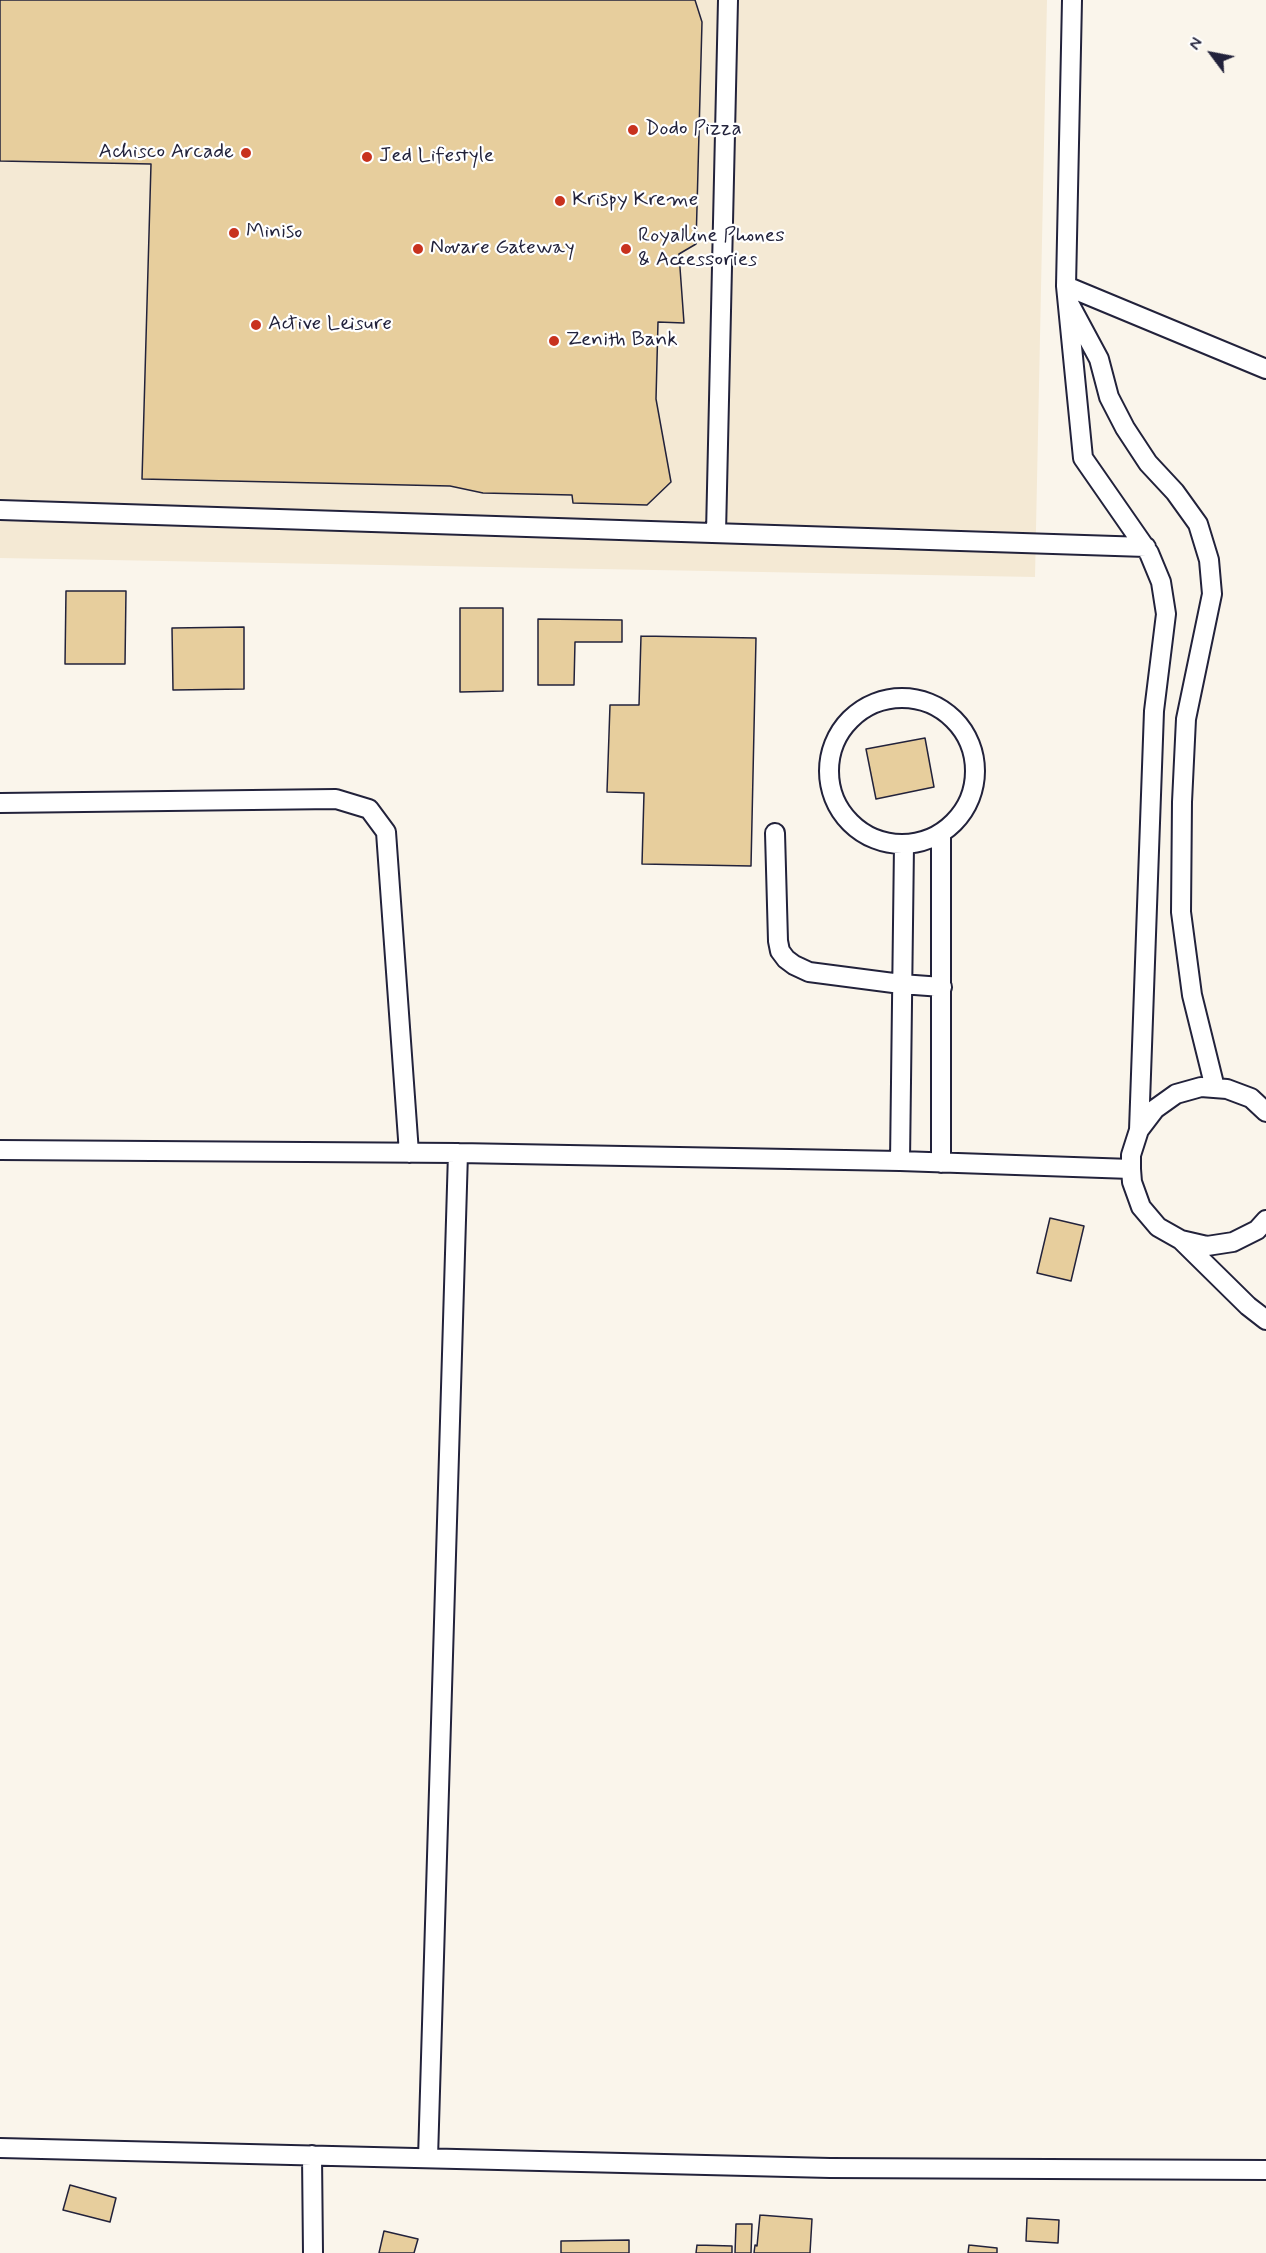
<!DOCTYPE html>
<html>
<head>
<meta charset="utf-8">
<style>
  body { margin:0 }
  #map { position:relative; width:1266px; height:2253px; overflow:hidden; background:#faf5eb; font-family:Mynerve,sans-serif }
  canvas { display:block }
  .north { position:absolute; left:1182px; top:24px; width:60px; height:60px; -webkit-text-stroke:4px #fff; paint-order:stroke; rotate:302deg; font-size:16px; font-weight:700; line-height:24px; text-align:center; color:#22223b }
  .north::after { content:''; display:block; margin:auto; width:21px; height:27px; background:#22223b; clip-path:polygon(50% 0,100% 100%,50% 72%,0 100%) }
</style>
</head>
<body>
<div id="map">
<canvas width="1266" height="2253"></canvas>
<div class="north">N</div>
</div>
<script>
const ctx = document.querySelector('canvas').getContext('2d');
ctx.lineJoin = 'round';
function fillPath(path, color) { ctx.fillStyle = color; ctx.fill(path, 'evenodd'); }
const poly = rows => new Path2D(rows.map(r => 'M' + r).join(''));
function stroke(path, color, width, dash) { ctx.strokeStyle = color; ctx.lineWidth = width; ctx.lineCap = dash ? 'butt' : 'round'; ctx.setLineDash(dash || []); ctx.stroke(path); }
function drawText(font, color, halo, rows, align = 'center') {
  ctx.font = font + ' Mynerve,sans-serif'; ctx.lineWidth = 4.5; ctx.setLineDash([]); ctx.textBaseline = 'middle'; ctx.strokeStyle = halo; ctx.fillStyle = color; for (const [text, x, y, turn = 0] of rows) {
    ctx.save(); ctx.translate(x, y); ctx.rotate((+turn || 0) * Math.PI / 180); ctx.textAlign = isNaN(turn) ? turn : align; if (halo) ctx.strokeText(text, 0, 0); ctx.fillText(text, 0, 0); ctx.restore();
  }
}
const built = poly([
  [0,0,1047,0,1035,577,0,558]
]);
const building = poly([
  [0,0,695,0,702,22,696,244,679,254,684,323,658,322,656,399,671,482,647,505,573,503,572,495,483,493,450,486,142,479,151,164,0,161,0,0],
  [66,591,126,591,125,664,65,664,66,591],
  [460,608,503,608,503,691,460,692,460,608],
  [538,619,622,620,622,642,575,642,574,685,538,685,538,619],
  [244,627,244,689,173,690,172,628,244,627],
  [641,636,756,638,751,866,642,864,644,793,607,792,610,705,639,705,641,636],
  [925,738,934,787,876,799,866,749,925,738],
  [1050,1218,1084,1226,1071,1281,1037,1273,1050,1218],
  [70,2185,116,2198,110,2222,63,2210,70,2185],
  [760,2215,812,2219,810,2253,754,2253,755,2245,757,2246,760,2215],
  [1027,2218,1059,2220,1058,2243,1026,2241,1027,2218],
  [736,2224,752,2224,751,2253,735,2253,736,2224],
  [384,2231,418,2239,414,2253,379,2253,384,2231],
  [629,2240,629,2253,561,2253,561,2241,629,2240],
  [697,2245,732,2246,732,2253,696,2253,697,2245],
  [969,2245,997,2248,997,2253,968,2253,969,2245]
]);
const lane = poly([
  [1072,0,1066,286,1083,458,1149,553,1161,582,1166,614,1154,711,1139,1130],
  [1066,286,1266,369],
  [1070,305,1099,359,1109,397,1125,428,1148,463,1175,492,1198,524,1209,560,1212,594,1186,719,1182,802,1181,912,1192,995,1215,1088],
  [0,510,1146,547],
  [716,533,728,0],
  '829 771a73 73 0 1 1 146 0a73 73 0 1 1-146 0Z',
  [0,803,336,799,369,809,386,832,409,1153],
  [775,833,778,941,780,951,786,959,794,965,809,972,901,984,942,987],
  [941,834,941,1163],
  [1266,1112,1251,1098,1227,1089,1201,1087,1176,1094,1155,1109,1139,1130,1131,1155,1131,1169,1132,1182,1141,1207,1158,1227,1181,1240,1207,1246,1233,1242,1257,1230,1266,1220],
  [0,1150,458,1153,900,1161,1131,1169],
  [900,1161,904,845],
  [1181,1240,1248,1306,1266,1320],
  [0,2148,830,2168,1266,2170],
  [312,2155,313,2253],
  [428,2158,458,1153]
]);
const markers = [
  [633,130,6,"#c8321e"],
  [246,153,6,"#c8321e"],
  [367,157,6,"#c8321e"],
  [560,201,6,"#c8321e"],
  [234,233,6,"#c8321e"],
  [418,249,6,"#c8321e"],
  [626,249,6,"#c8321e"],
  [256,325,6,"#c8321e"],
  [554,341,6,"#c8321e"]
];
const poiNames = [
  ["Dodo Pizza",645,130],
  ["Achisco Arcade",234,153,"right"],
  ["Jed Lifestyle",379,157],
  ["Krispy Kreme",572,201],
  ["Miniso",246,233],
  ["Royalline Phones",638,237],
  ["& Accessories",638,261],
  ["Novare Gateway",430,249],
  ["Active Leisure",268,325],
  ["Zenith Bank",566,341]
];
fillPath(built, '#f4e9d4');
fillPath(building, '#e7ce9d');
stroke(building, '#22223b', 1.5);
stroke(lane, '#22223b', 22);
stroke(lane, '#fff', 18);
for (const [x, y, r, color] of markers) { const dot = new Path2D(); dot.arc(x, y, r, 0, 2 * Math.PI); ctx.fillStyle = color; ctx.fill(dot); stroke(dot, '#fff', 2); }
drawText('21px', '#22223b', '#fff', poiNames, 'left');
</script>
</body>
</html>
